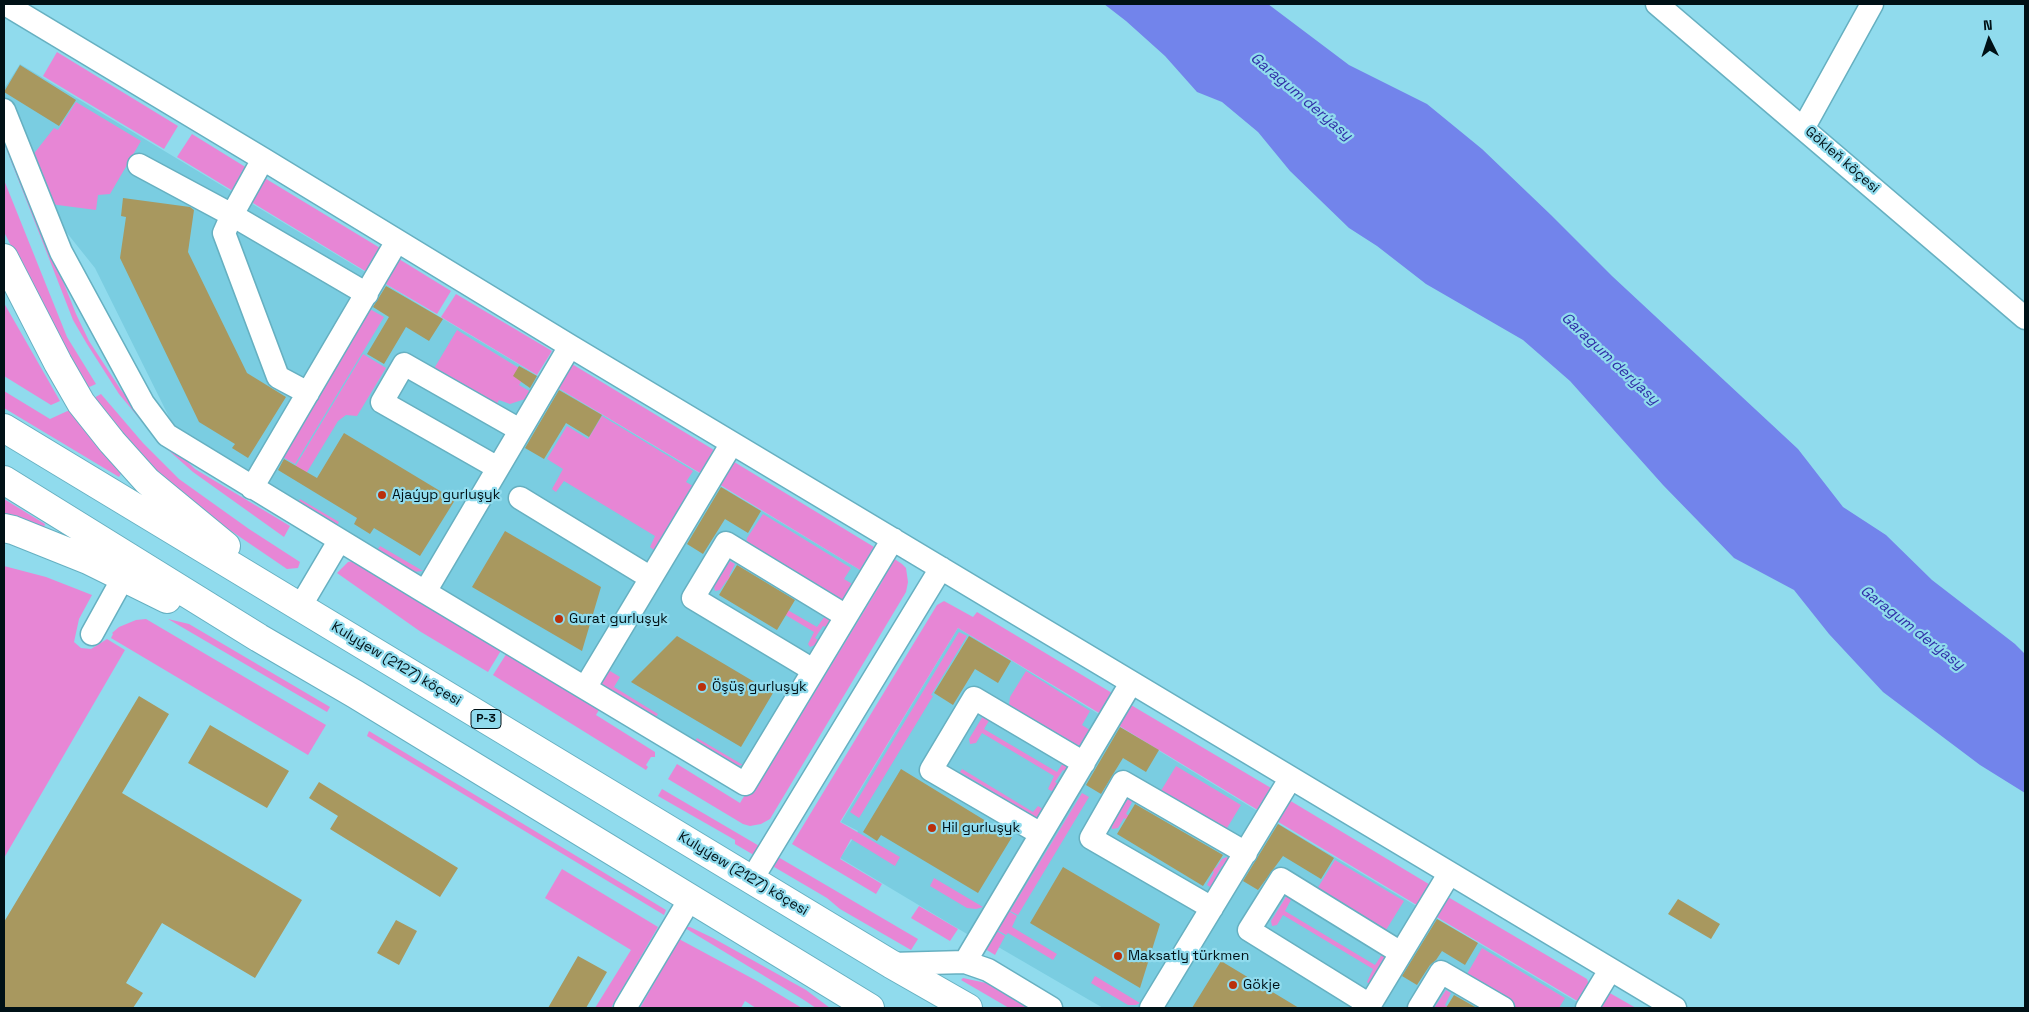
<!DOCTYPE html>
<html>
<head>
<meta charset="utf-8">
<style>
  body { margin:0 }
  #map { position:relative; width:2029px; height:1012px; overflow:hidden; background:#90dbed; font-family:"Space Grotesk",sans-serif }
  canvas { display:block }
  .frame { position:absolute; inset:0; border:5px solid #001116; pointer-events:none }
  .north { position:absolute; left:1964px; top:15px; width:50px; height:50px; -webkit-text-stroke:4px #90dbed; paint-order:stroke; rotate:356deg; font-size:14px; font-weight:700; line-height:20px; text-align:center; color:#001116 }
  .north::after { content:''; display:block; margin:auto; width:18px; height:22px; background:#001116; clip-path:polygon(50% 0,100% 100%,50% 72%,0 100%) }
</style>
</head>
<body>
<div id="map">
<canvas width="2029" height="1012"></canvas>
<div class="frame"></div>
<div class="north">N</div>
</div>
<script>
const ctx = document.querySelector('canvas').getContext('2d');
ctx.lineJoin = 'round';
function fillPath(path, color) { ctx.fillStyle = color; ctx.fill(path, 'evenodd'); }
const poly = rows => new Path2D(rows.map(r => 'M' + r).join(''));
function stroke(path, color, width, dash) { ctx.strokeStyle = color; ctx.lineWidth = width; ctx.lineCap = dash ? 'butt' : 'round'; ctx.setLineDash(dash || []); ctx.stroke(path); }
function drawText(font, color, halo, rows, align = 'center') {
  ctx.font = font + ' "Space Grotesk",sans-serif'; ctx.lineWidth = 4.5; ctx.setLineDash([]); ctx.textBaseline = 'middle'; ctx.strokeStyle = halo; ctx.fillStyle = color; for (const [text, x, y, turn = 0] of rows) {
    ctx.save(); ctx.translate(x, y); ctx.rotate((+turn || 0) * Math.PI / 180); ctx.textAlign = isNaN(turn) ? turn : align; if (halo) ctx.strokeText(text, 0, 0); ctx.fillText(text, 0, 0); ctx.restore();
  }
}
const built = poly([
  [20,64,880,582,769,766,764,763,753,781,178,435,95,268,47,208,4,96,4,89],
  [958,628,1259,812,1587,1008,1103,1008,1000,948,967,934,840,858,858,831,841,822]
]);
const green = poly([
  [57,52,178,126,164,149,43,76],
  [76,102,141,141,110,194,98,195,96,210,50,204,32,156,54,128,58,130],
  [4,132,76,314,89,341,121,390,149,424,195,469,290,526,284,537,193,472,158,441,119,394,87,344,73,320,4,143],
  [192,134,247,168,233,191,177,157],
  [263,177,385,251,370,274,248,200],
  [4,180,67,337,96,384,87,388,54,330,4,232],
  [399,259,451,291,437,314,384,283],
  [456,294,552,351,537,375,441,317],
  [4,303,60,401,51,405,4,376],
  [368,308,384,317,295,464,281,456],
  [457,330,527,373,519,385,531,392,525,399,510,404,499,400,494,409,432,372],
  [363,354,386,368,357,416,346,415,338,421,301,482,290,475],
  [572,364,714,450,700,473,558,388],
  [4,391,50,419,74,408,122,472,119,477,4,408],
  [101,394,143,443,179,479,249,529,300,562,298,568,287,569,193,505,157,475,92,399],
  [602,416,693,471,686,482,693,486,654,550,650,547,655,536,564,481,556,492,552,489,563,469,547,459,567,426,588,439],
  [731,460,874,547,860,570,717,483],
  [4,499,45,524,44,528,4,513],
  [300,499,339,522,336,527,297,504],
  [763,514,851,568,844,579,854,585,844,599,841,601,746,543,747,538],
  [380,546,423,571,412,572,376,552],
  [890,556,902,564,906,568,908,582,906,592,770,819,761,824,750,826,743,824,668,779,677,764,740,803,764,763,770,766,883,580,877,576],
  [358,560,505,644,488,672,421,632,337,573,348,562],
  [730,561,735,564,729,576,817,627,825,616,830,619,826,627,823,626,815,638,818,640,815,645,810,647,808,644,814,632,727,580,720,590,715,591,714,586],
  [4,566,46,577,92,595,79,619,74,642,81,648,91,649,107,639,125,650,4,858],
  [944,601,973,617,977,612,1112,693,1113,695,1104,716,958,628,840,822,900,857,895,866,851,839,840,859,882,884,876,894,792,844,937,605],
  [146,619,326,725,308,755,111,638,113,634,112,633,119,627,136,620],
  [168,619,189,624,330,707,327,712],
  [959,632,967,636,931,695,933,696,859,818,850,812],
  [510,648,603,703,596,715,655,752,655,757,651,757,646,765,648,767,646,770,493,675],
  [605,668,620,677,614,687,658,714,654,720,599,685],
  [1026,671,1090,711,1082,725,1093,732,1084,744,1075,746,1011,708,1009,705,1010,697],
  [1129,705,1131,705,1271,788,1261,812,1116,724],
  [983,716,990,719,984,729,1057,772,1063,763,1070,764,1066,772,1063,770,1055,782,1058,784,1055,790,1053,792,1048,789,1054,776,982,733,976,743,970,744,969,739],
  [369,731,666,910,664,915,367,736],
  [697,738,743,765,734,766,694,743],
  [1176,766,1241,805,1224,833,1159,794],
  [962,769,1033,812,1038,806,1043,809,1042,812,1039,817,1036,818,960,772],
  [662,789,918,939,911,950,840,909,827,898,735,844,735,840,658,796],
  [1082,793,1089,797,1018,915,1010,911],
  [1128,799,1132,802,1126,814,1216,868,1222,859,1227,857,1229,860,1225,868,1222,866,1215,878,1218,881,1212,888,1207,885,1214,872,1124,818,1118,828,1112,829,1111,824],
  [1289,800,1432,886,1420,907,1275,820],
  [1335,860,1404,901,1386,930,1317,889],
  [562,869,658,927,611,1008,595,1008,631,950,545,898],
  [934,878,983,907,976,909,967,908,930,886],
  [1287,895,1292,898,1285,911,1375,965,1381,956,1387,954,1384,965,1381,963,1374,975,1377,978,1371,985,1367,982,1373,969,1283,915,1277,925,1272,926,1271,921],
  [1448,897,1587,979,1589,985,1579,1002,1435,916],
  [919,906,958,929,950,941,911,918],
  [1005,909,1017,916,1012,927,1057,954,1053,960,1008,933,1006,935,994,928],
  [687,927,690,927,713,938,806,990,830,1008,816,1008,804,1000,685,928],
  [993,929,1005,936,995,955,982,947],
  [679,939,757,981,802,1008,756,1008,745,1001,741,1008,640,1008],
  [1482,948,1565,998,1559,1008,1512,1008,1467,974],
  [1095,976,1140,1003,1136,1005,1128,1005,1091,983],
  [963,978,986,983,1029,1008,1009,1008,961,980],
  [1446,990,1451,993,1445,1005,1449,1008,1434,1008],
  [1608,992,1636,1008,1595,1008]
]);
const water = poly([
  [1104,4,1268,4,1349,65,1427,104,1482,149,1551,215,1612,276,1798,449,1843,507,1886,535,1932,580,2015,644,2025,654,2025,793,1980,765,1883,692,1829,634,1794,590,1734,558,1663,485,1570,381,1523,340,1426,284,1377,246,1349,228,1290,171,1258,132,1222,102,1197,92,1165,56,1126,21]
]);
const building = poly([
  [20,65,76,100,59,126,4,92],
  [123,198,190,207,194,210,188,252,247,373,286,397,248,458,232,448,235,444,199,422,120,258,126,217,121,216],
  [386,286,443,319,429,341,406,327,384,364,367,354,389,317,373,307],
  [519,366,537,376,530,388,513,376],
  [559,390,602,415,589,437,566,423,544,459,525,448],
  [344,433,455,500,420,556,374,528,370,534,354,524,357,518,278,470,284,459,317,478],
  [721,487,761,511,748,533,725,519,703,554,687,544],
  [505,531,601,587,582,651,472,587],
  [737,565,795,600,777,630,719,595],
  [677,636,773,693,741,747,631,682],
  [969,636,1011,661,998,683,975,669,953,705,934,693],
  [139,696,169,714,122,793,302,900,255,978,162,923,126,983,143,993,133,1008,4,1008,4,922],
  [210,725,289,771,267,808,188,763],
  [1120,727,1159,750,1146,772,1123,758,1101,794,1086,785],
  [901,769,1012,837,978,893,881,835,877,841,863,832],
  [319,782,458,868,440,897,330,829,338,816,309,798],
  [1135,804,1223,855,1203,886,1117,834],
  [1278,824,1334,858,1321,879,1283,856,1258,890,1243,881],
  [1063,867,1160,924,1140,988,1030,923],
  [1678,899,1720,924,1711,939,1668,914],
  [1437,919,1478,943,1465,965,1442,951,1436,960,1430,965,1417,985,1402,976],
  [396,920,417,931,399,965,377,953],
  [578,956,607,972,586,1008,548,1008],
  [1221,961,1299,1008,1192,1008],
  [1454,995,1477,1008,1446,1008]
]);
const minor = poly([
  [5,4,263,159,570,346,1675,1008],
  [1657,4,2025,318],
  [4,110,61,252,143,403,167,435,425,592,570,346],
  [1804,127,1872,4],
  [263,159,232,215,224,233,278,377,308,393],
  [139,165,232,215,367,294],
  [498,468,382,402,404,364,520,430],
  [252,488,397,241],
  [520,498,651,578],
  [425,592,745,784,893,539],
  [300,607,339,541],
  [92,634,123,578],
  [813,670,693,598,726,543,846,616],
  [585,688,732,443],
  [1041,834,931,770,974,698,1084,763],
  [752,879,941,568],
  [1212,908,1091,838,1123,782,1246,853],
  [965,962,1131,683],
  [891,964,965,962,988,970,1051,1008],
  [1370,1005,1249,930,1281,879,1401,953],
  [625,1008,690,899],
  [1151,1008,1290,779],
  [1368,1008,1449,874],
  [1419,1008,1441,972,1503,1008],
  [1587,1008,1610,970]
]);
const highway = poly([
  [4,258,58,363,81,403,112,442,147,481,226,546],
  [4,428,891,964,968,1008],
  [4,480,259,638,355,694,870,1008],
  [4,528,13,530,88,560,167,599]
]);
const markers = [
  [382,495,5,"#ba300c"],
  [559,619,5,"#ba300c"],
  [702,687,5,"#ba300c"],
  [932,828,5,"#ba300c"],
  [1118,956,5,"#ba300c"],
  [1233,985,5,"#ba300c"]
];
const shields = [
  [486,719,30]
];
const shieldNames = [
  ["P-3",486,719]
];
const streetNames = [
  ["Gökleň köçesi",1842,160,41],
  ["Kulyýew (2127) köçesi",396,664,31],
  ["Kulyýew (2127) köçesi",743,874,31]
];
const poiNames = [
  ["Ajaýyp gurluşyk",392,495],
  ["Gurat gurluşyk",569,619],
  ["Öşüş gurluşyk",712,687],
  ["Hil gurluşyk",942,828],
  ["Maksatly türkmen",1128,956],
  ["Gökje",1243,985]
];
const waterNames = [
  ["Garagum derýasy",1301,97,40],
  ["Garagum derýasy",1610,359,43],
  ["Garagum derýasy",1912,628,38]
];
fillPath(built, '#7acde1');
fillPath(green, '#e786d5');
fillPath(water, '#7284eb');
fillPath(building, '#a8985f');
stroke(minor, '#66b0c1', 25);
stroke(highway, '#66b0c1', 30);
stroke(minor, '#fff', 22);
stroke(highway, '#fff', 28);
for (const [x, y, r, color] of markers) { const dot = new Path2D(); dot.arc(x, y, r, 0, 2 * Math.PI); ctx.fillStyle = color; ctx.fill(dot); stroke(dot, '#90dbed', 2); }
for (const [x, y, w] of shields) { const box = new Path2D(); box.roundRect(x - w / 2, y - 9.5, w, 19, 4); ctx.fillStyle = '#90dbed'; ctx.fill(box); stroke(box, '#001116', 1); }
drawText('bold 12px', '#001116', null, shieldNames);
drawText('14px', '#001116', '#90dbed', streetNames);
drawText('14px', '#001116', '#90dbed', poiNames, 'left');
drawText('italic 15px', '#302fa7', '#90dbed', waterNames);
</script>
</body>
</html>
